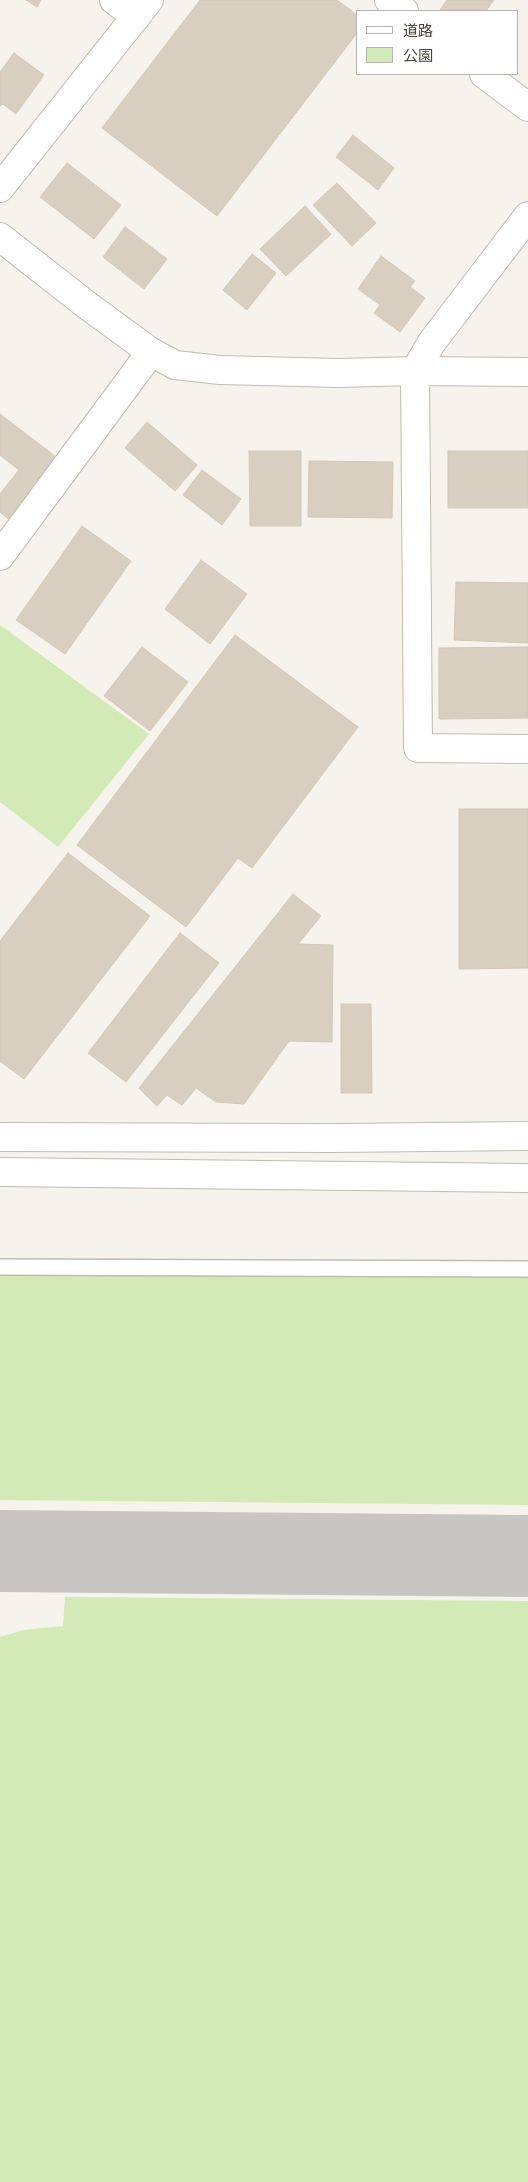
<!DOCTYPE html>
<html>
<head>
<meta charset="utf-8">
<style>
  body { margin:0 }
  #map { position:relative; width:528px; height:2182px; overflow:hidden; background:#f6f3ec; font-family:"PT Sans","Noto Sans JP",sans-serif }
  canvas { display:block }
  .legend { position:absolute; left:356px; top:10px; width:162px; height:65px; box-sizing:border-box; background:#fff; border:1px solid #b7b4b0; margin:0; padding:6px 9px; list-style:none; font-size:15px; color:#4b4439 }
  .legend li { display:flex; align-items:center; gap:10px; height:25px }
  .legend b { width:25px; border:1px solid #b7b4b0 }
</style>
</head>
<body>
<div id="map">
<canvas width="528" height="2182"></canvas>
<ul class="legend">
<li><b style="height:6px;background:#fff"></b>道路</li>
<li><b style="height:14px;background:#d2eab5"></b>公園</li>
</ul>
</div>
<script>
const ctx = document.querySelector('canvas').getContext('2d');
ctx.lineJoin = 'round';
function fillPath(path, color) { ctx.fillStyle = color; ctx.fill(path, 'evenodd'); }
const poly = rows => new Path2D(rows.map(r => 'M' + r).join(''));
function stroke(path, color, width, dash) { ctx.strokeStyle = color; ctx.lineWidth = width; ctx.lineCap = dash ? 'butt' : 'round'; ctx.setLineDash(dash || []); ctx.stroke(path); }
const green = poly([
  [0,625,149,734,58,847,0,802],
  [0,1274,528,1278,528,1505,0,1500],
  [65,1597,528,1601,528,2182,0,2182,0,1637,23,1630,63,1626]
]);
const taxiway = poly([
  [0,1551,528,1556]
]);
const building = poly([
  [26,0,41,0,37,7,26,0],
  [200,0,337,0,357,15,357,33,217,216,102,128,200,0],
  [447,0,494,0,486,11,442,11,440,10,447,0],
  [14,53,44,75,16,114,3,104,0,106,0,72,14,53],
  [353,135,394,168,378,190,336,157,353,135],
  [67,163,121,205,94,239,40,197,67,163],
  [337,183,376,223,352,246,313,205,337,183],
  [305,206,331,234,286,276,260,249,305,206],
  [125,227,167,259,144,289,103,257,125,227],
  [252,254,276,273,247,310,223,290,252,254],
  [381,256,415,281,410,287,425,298,400,332,374,313,380,305,358,289,381,256],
  [0,414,60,460,12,522,0,512,0,494,19,470,0,455,0,414],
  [147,422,197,465,175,491,125,448,147,422],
  [249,451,301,451,301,526,250,526,249,451],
  [448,451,528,451,528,508,448,508,448,451],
  [309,461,393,462,392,518,308,517,309,461],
  [202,470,241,499,222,525,183,495,202,470],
  [82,526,131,561,65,654,16,620,82,526],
  [201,560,247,594,210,644,165,609,201,560],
  [456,582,528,583,528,643,454,640,456,582],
  [235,635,358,727,252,868,238,858,186,927,77,845,235,635],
  [142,647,188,682,150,731,104,696,142,647],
  [528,647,528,718,439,719,439,648,528,647],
  [459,809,528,809,528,968,459,969,459,809],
  [68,853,150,916,24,1079,0,1061,0,941,68,853],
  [293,894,321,916,298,944,333,945,332,1042,289,1041,244,1104,216,1102,196,1088,182,1105,167,1095,157,1106,139,1088,293,894],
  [180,933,219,963,126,1082,88,1053,180,933],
  [341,1004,371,1004,372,1093,341,1093,341,1004]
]);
const service = poly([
  [0,1267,528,1269]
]);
const minor = poly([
  [114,0,136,17],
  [389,0,404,11],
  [484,74,528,107],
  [528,216,432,342,415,371,418,748,528,749],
  [0,556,151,352]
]);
const tertiary = poly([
  [0,188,149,0],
  [0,237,88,306,151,352,175,365,220,370,339,373,415,371,528,372],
  [0,1137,334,1138,528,1136],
  [0,1172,528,1178]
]);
fillPath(green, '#d2eab5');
stroke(taxiway, '#c8c6c3', 82);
fillPath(building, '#d8cfc1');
stroke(building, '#d3c7b4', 1);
stroke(service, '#c2bbae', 18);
stroke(minor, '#c2bbae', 30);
stroke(tertiary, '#c2bbae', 30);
stroke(service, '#fff', 15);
stroke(minor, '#fff', 28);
stroke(tertiary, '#fff', 28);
</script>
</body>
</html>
